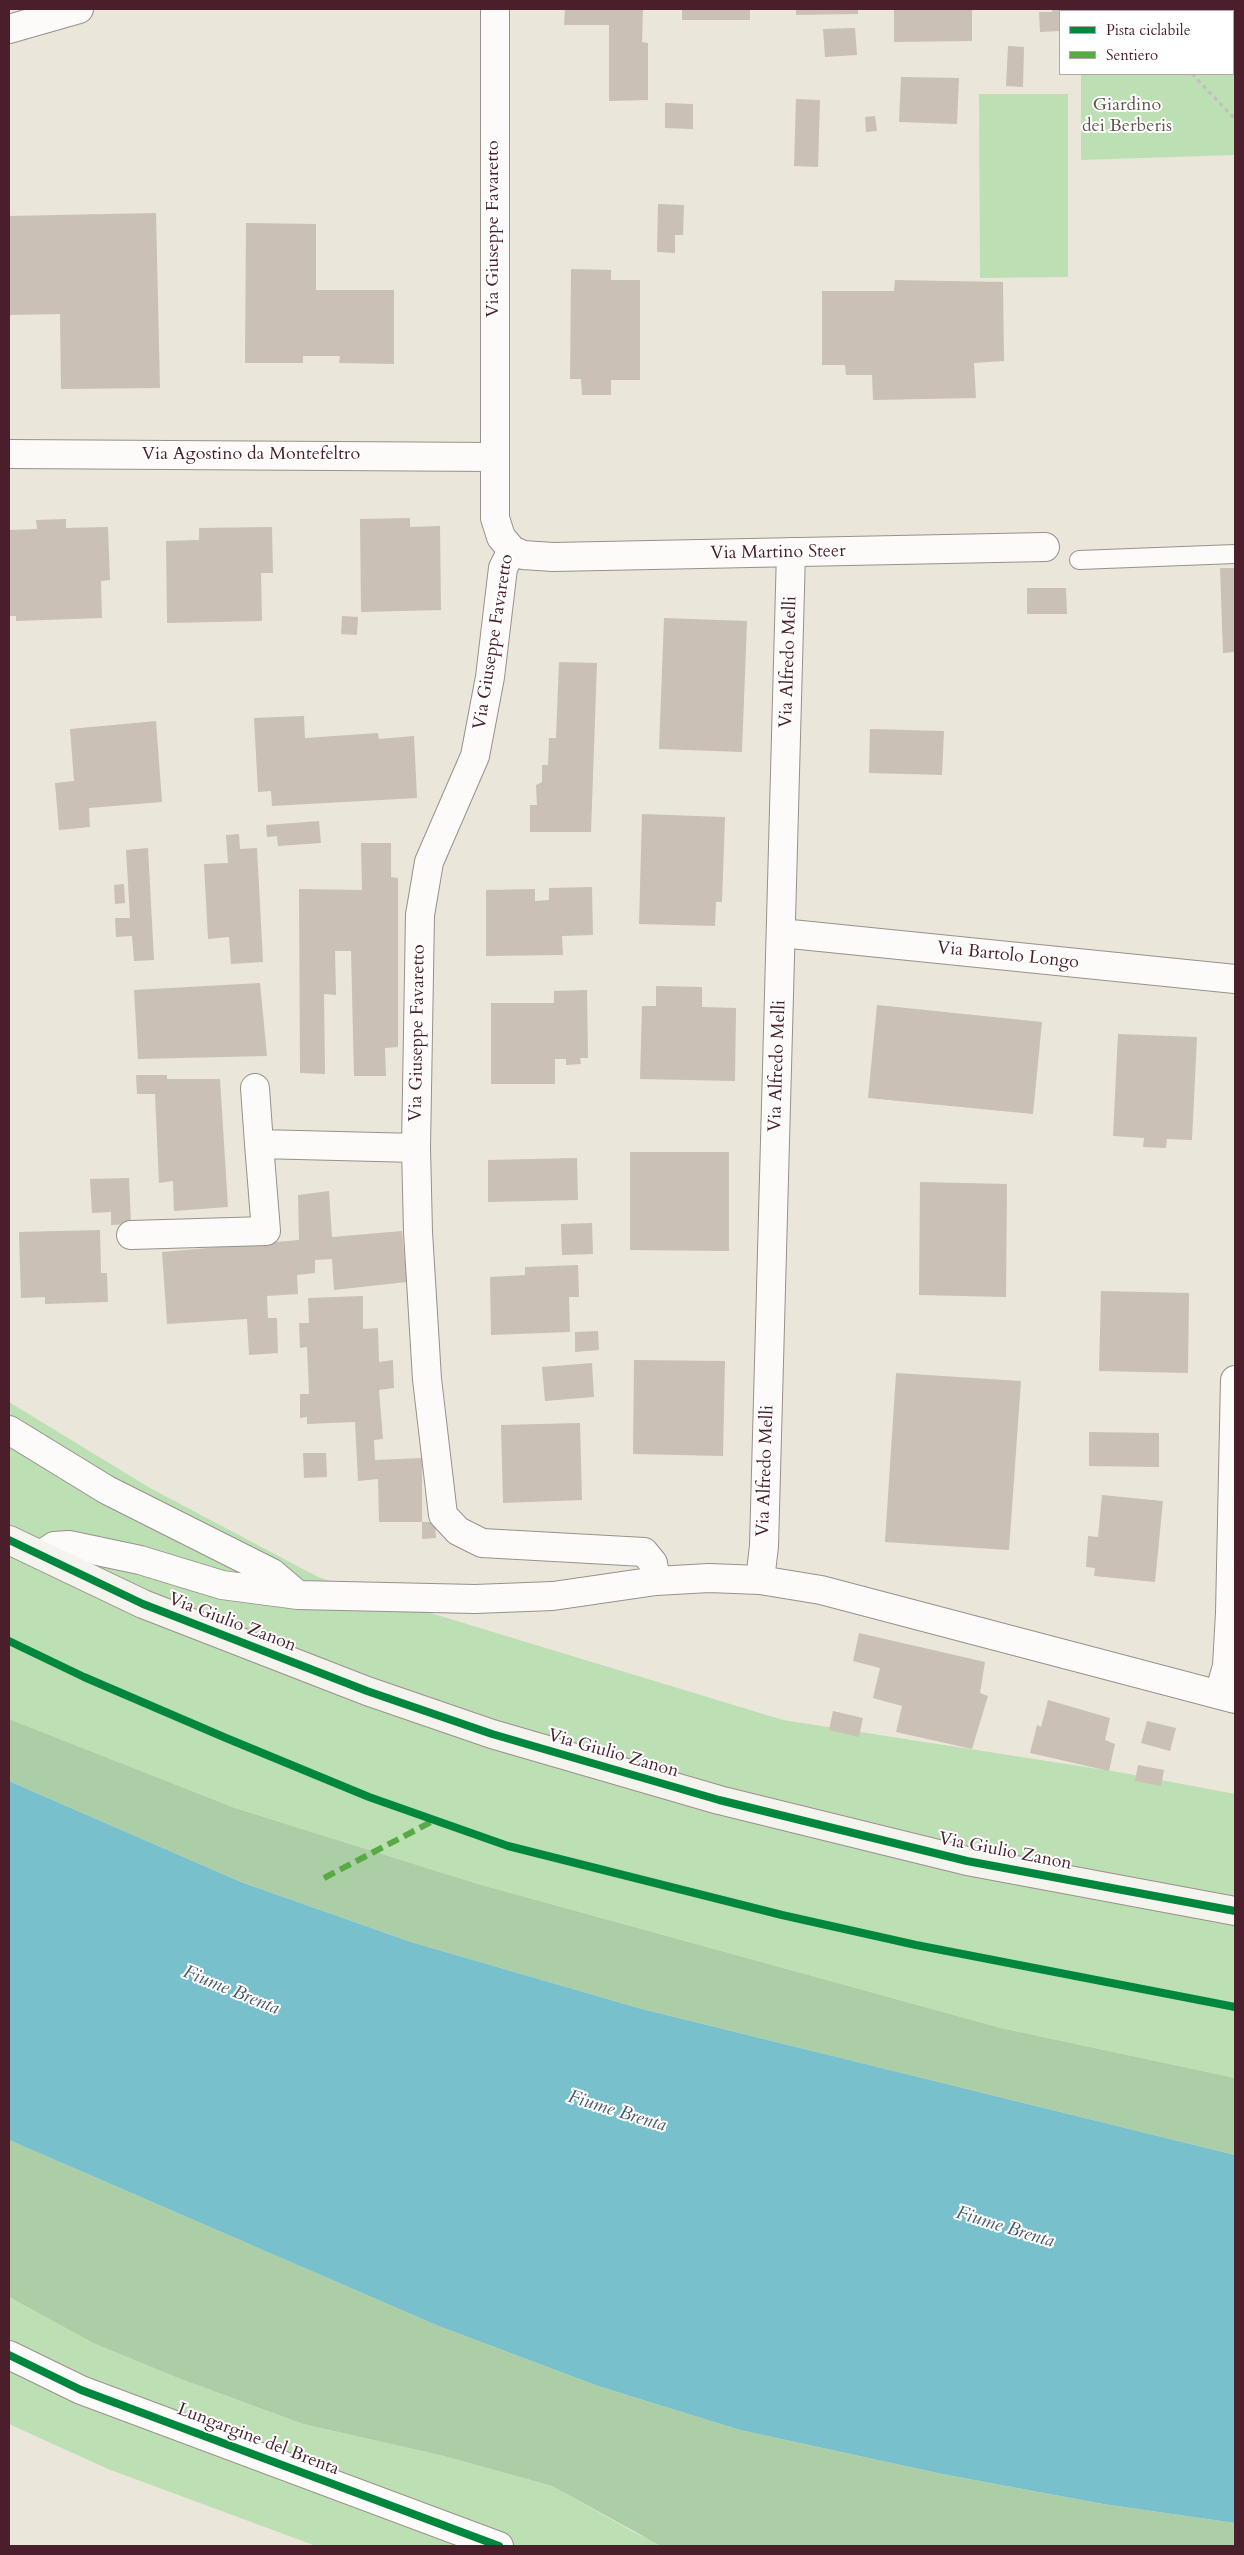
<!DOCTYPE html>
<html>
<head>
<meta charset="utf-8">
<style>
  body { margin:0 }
  #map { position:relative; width:1244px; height:2555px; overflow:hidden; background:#eae6da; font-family:Cardo,serif }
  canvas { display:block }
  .frame { position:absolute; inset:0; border:10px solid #4a1f2b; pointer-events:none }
  .legend { position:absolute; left:1059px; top:10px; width:175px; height:65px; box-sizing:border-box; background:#fff; border:1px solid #b7a5aa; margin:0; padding:6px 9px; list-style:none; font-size:15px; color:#4a1f2b }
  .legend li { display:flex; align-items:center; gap:10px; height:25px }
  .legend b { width:25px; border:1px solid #b7a5aa }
</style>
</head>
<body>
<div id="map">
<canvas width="1244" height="2555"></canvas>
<div class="frame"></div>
<ul class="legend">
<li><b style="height:6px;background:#00873e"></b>Pista ciclabile</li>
<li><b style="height:6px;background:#57aa44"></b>Sentiero</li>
</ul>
</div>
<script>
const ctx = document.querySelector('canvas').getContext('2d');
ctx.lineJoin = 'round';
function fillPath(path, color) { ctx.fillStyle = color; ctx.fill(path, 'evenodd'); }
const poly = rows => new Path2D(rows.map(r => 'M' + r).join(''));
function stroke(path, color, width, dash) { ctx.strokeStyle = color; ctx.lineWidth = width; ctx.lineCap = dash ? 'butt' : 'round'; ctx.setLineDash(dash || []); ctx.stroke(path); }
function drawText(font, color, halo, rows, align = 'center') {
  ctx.font = font + ' Cardo,serif'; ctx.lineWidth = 4; ctx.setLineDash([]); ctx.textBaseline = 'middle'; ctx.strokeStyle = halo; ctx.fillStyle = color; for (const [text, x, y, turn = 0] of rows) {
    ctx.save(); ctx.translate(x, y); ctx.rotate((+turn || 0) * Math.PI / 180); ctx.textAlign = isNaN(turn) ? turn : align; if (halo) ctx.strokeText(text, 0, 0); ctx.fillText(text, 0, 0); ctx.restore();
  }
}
const green = poly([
  [1081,9,1235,9,1235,155,1081,160,1081,74,1233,74,1233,11,1081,11],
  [979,94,1068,94,1068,277,980,278],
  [9,1402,150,1488,318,1577,414,1608,783,1720,1118,1772,1235,1794,1235,2078,1001,2028,478,1884,235,1808,9,1719],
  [9,2297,93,2343,178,2378,303,2424,444,2456,552,2486,637,2534,666,2546,316,2546,108,2469,9,2424]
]);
const forest = poly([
  [9,1719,235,1808,478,1884,1001,2028,1235,2078,1235,2155,642,2009,411,1942,241,1882,9,1781],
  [9,2140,436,2325,598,2386,740,2430,942,2474,1103,2504,1235,2523,1235,2546,661,2546,552,2486,444,2456,303,2424,178,2378,93,2343,9,2297]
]);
const water = poly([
  [9,1781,241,1882,411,1942,642,2009,1235,2155,1235,2523,1103,2504,942,2474,740,2430,598,2386,436,2325,9,2140]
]);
const building = poly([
  [565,9,643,9,642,42,648,43,648,100,609,101,609,25,564,25],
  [682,9,750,9,750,20,682,20],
  [796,9,858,9,858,14,796,15],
  [894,9,972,9,972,41,894,42],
  [1052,9,1068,9,1068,11,1060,11,1060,31,1040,32,1039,12,1052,12],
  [855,28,857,55,825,57,823,29],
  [1008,46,1024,47,1023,87,1006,86],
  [901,77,959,78,957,124,899,122],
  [796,99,820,100,818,167,794,166],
  [665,103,693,104,693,129,665,128],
  [875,116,877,131,866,132,865,117],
  [658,204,684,205,683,235,675,235,675,253,657,252],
  [156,213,160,388,61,389,60,314,9,315,9,216],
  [246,223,316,224,316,290,394,290,394,364,339,363,340,356,303,356,303,363,245,363],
  [571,269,611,270,611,280,640,280,640,380,611,380,611,395,582,395,581,379,570,379],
  [895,280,1003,282,1004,361,974,363,976,398,873,400,872,375,846,375,845,365,822,365,822,291,894,291],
  [410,518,410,527,440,526,441,610,361,612,360,519],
  [66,519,66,528,108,527,110,580,101,581,102,618,16,621,16,616,9,616,9,530,37,529,36,520],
  [272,527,273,573,261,573,262,621,167,623,166,541,199,540,199,528],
  [1220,568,1235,568,1235,652,1223,653],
  [1027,588,1066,588,1067,614,1027,614],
  [342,616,358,617,357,635,341,634],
  [664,618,747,621,742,752,659,749],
  [559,662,597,663,591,832,530,832,530,805,537,805,536,785,542,782,542,765,548,765,549,738,556,738],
  [304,716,305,738,378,733,379,739,414,736,417,798,272,806,271,791,258,792,254,718],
  [156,721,162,802,89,808,90,827,59,830,55,783,74,781,70,729],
  [870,729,944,731,942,775,869,773],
  [642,814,725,817,722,902,716,902,715,926,639,924],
  [319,821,321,843,278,846,277,836,267,837,266,825],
  [239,834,240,849,257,848,263,962,231,964,229,937,208,939,204,864,228,863,226,835],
  [361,843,391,843,391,877,398,878,398,1047,385,1048,386,1076,354,1076,351,951,335,951,336,995,324,994,325,1074,300,1073,299,889,362,890],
  [148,848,154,960,134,961,132,936,116,937,115,918,130,918,126,850],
  [124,884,125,903,115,904,114,885],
  [592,887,593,935,562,936,563,955,486,956,486,890,535,889,535,901,549,900,549,888],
  [260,983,267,1056,138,1059,134,990],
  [656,986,702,987,702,1007,736,1008,735,1081,640,1079,642,1006,656,1006],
  [587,990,588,1058,580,1058,581,1064,566,1065,566,1059,555,1059,555,1084,491,1084,491,1003,554,1003,554,991],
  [877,1005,1042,1022,1033,1114,868,1098],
  [1118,1034,1197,1037,1192,1140,1167,1139,1166,1148,1143,1147,1144,1138,1113,1136],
  [136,1075,167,1075,167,1079,220,1079,228,1207,174,1211,173,1181,159,1183,155,1094,137,1094],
  [630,1152,729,1152,729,1251,630,1250],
  [577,1158,578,1200,488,1202,488,1160],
  [129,1178,131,1224,111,1225,111,1212,92,1213,90,1179],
  [920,1182,1007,1184,1006,1297,919,1295],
  [329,1191,332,1237,402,1231,407,1282,334,1290,332,1259,315,1260,315,1273,297,1275,298,1294,267,1296,268,1318,277,1318,278,1353,249,1355,247,1319,167,1324,162,1252,299,1240,298,1195],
  [592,1223,593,1254,562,1255,561,1224],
  [100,1230,101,1273,107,1273,108,1302,45,1304,45,1297,21,1298,19,1232],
  [578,1265,579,1297,569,1297,570,1332,491,1335,490,1277,525,1275,525,1267],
  [1101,1291,1189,1293,1188,1373,1099,1371],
  [363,1296,363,1329,378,1328,379,1362,393,1360,394,1388,379,1390,383,1439,374,1440,375,1460,422,1458,422,1522,379,1522,378,1479,358,1481,355,1422,307,1424,307,1417,300,1418,300,1394,309,1394,307,1347,300,1348,299,1323,309,1323,308,1298],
  [598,1331,599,1350,575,1352,575,1332],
  [634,1360,725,1361,723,1456,633,1454],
  [592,1363,594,1397,545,1401,542,1367],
  [896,1373,1021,1381,1009,1550,885,1542],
  [580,1423,582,1500,503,1503,501,1425],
  [1089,1432,1159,1433,1159,1467,1089,1466],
  [303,1453,326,1453,327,1477,304,1478],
  [1102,1495,1163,1501,1155,1582,1094,1576,1095,1568,1086,1567,1088,1536,1098,1537],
  [422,1522,435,1522,436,1538,422,1539],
  [859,1633,985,1662,980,1693,988,1696,972,1749,896,1732,902,1706,873,1698,880,1668,853,1661],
  [1048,1700,1110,1718,1105,1740,1115,1744,1109,1771,1030,1753,1037,1725,1041,1727],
  [833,1711,863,1718,859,1737,829,1730],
  [1147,1721,1176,1728,1170,1751,1141,1743],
  [1138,1765,1164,1770,1161,1786,1135,1781]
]);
const path = poly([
  [1155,11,1155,9],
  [1192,74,1235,119]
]);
const lane = poly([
  [1079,560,1235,554]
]);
const street = poly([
  [495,9,495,518,501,537,512,550,523,555,553,557,1045,547],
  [9,29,79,9],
  [9,454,494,457],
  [512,550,503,568,490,677,475,756,429,862,420,915,416,1148,418,1232,427,1379,443,1515,458,1531,482,1543,644,1552,653,1563,656,1581],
  [781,933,1235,979],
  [255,1088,259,1144,416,1148],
  [131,1235,266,1231,259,1144],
  [9,1430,107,1490,272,1573,298,1595],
  [41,1555,54,1546,69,1545,140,1560,222,1585,298,1595,475,1599,553,1596,656,1581,709,1578,760,1580,821,1590,1235,1699],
  [760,1580,764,1546,791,552],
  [1219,1694,1227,1666,1230,1613,1235,1380],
  [9,2355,81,2390,499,2546]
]);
const secondary = poly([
  [9,1540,143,1604,367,1691,492,1734,719,1800,967,1861,1235,1911]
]);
const quiet = poly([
  [324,1878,433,1821]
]);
const cycleway = poly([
  [9,1540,143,1604,367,1691,492,1734,719,1800,967,1861,1235,1911],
  [9,1641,84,1677,226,1738,369,1797,508,1846,782,1915,916,1945,1235,2007],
  [9,2355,81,2390,499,2546]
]);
const parkNames = [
  ["Giardino",1127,106],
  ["dei Berberis",1127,127]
];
const streetNames = [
  ["Via Giuseppe Favaretto",494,229,-90],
  ["Via Agostino da Montefeltro",251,455],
  ["Via Martino Steer",778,553,-1],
  ["Via Giuseppe Favaretto",494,642,-81],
  ["Via Alfredo Melli",789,662,-88],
  ["Via Bartolo Longo",1008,956,6],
  ["Via Giuseppe Favaretto",418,1033,-89],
  ["Via Alfredo Melli",778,1066,-88],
  ["Via Alfredo Melli",766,1471,-88],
  ["Via Giulio Zanon",232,1623,21],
  ["Via Giulio Zanon",613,1754,16],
  ["Via Giulio Zanon",1005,1852,11],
  ["Lungargine del Brenta",258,2440,21]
];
const waterNames = [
  ["Fiume Brenta",231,1991,22],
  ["Fiume Brenta",617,2112,17],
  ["Fiume Brenta",1005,2228,17]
];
fillPath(green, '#bce0b3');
fillPath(forest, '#accea7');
fillPath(water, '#78c1cc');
fillPath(building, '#cac0b5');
stroke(lane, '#99908c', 20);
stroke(street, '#99908c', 30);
stroke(secondary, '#99908c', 30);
stroke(path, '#c3bdbc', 3, [4, 4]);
stroke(lane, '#fcfbf9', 18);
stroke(street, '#fcfbf9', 28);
stroke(secondary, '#f5f3ee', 28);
stroke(quiet, '#57aa44', 6, [12, 6]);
stroke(cycleway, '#00873e', 8);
drawText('18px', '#61574a', '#fff', parkNames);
drawText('18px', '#4a1f2b', '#fff', streetNames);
drawText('italic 19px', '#495969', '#fff', waterNames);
</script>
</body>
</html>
